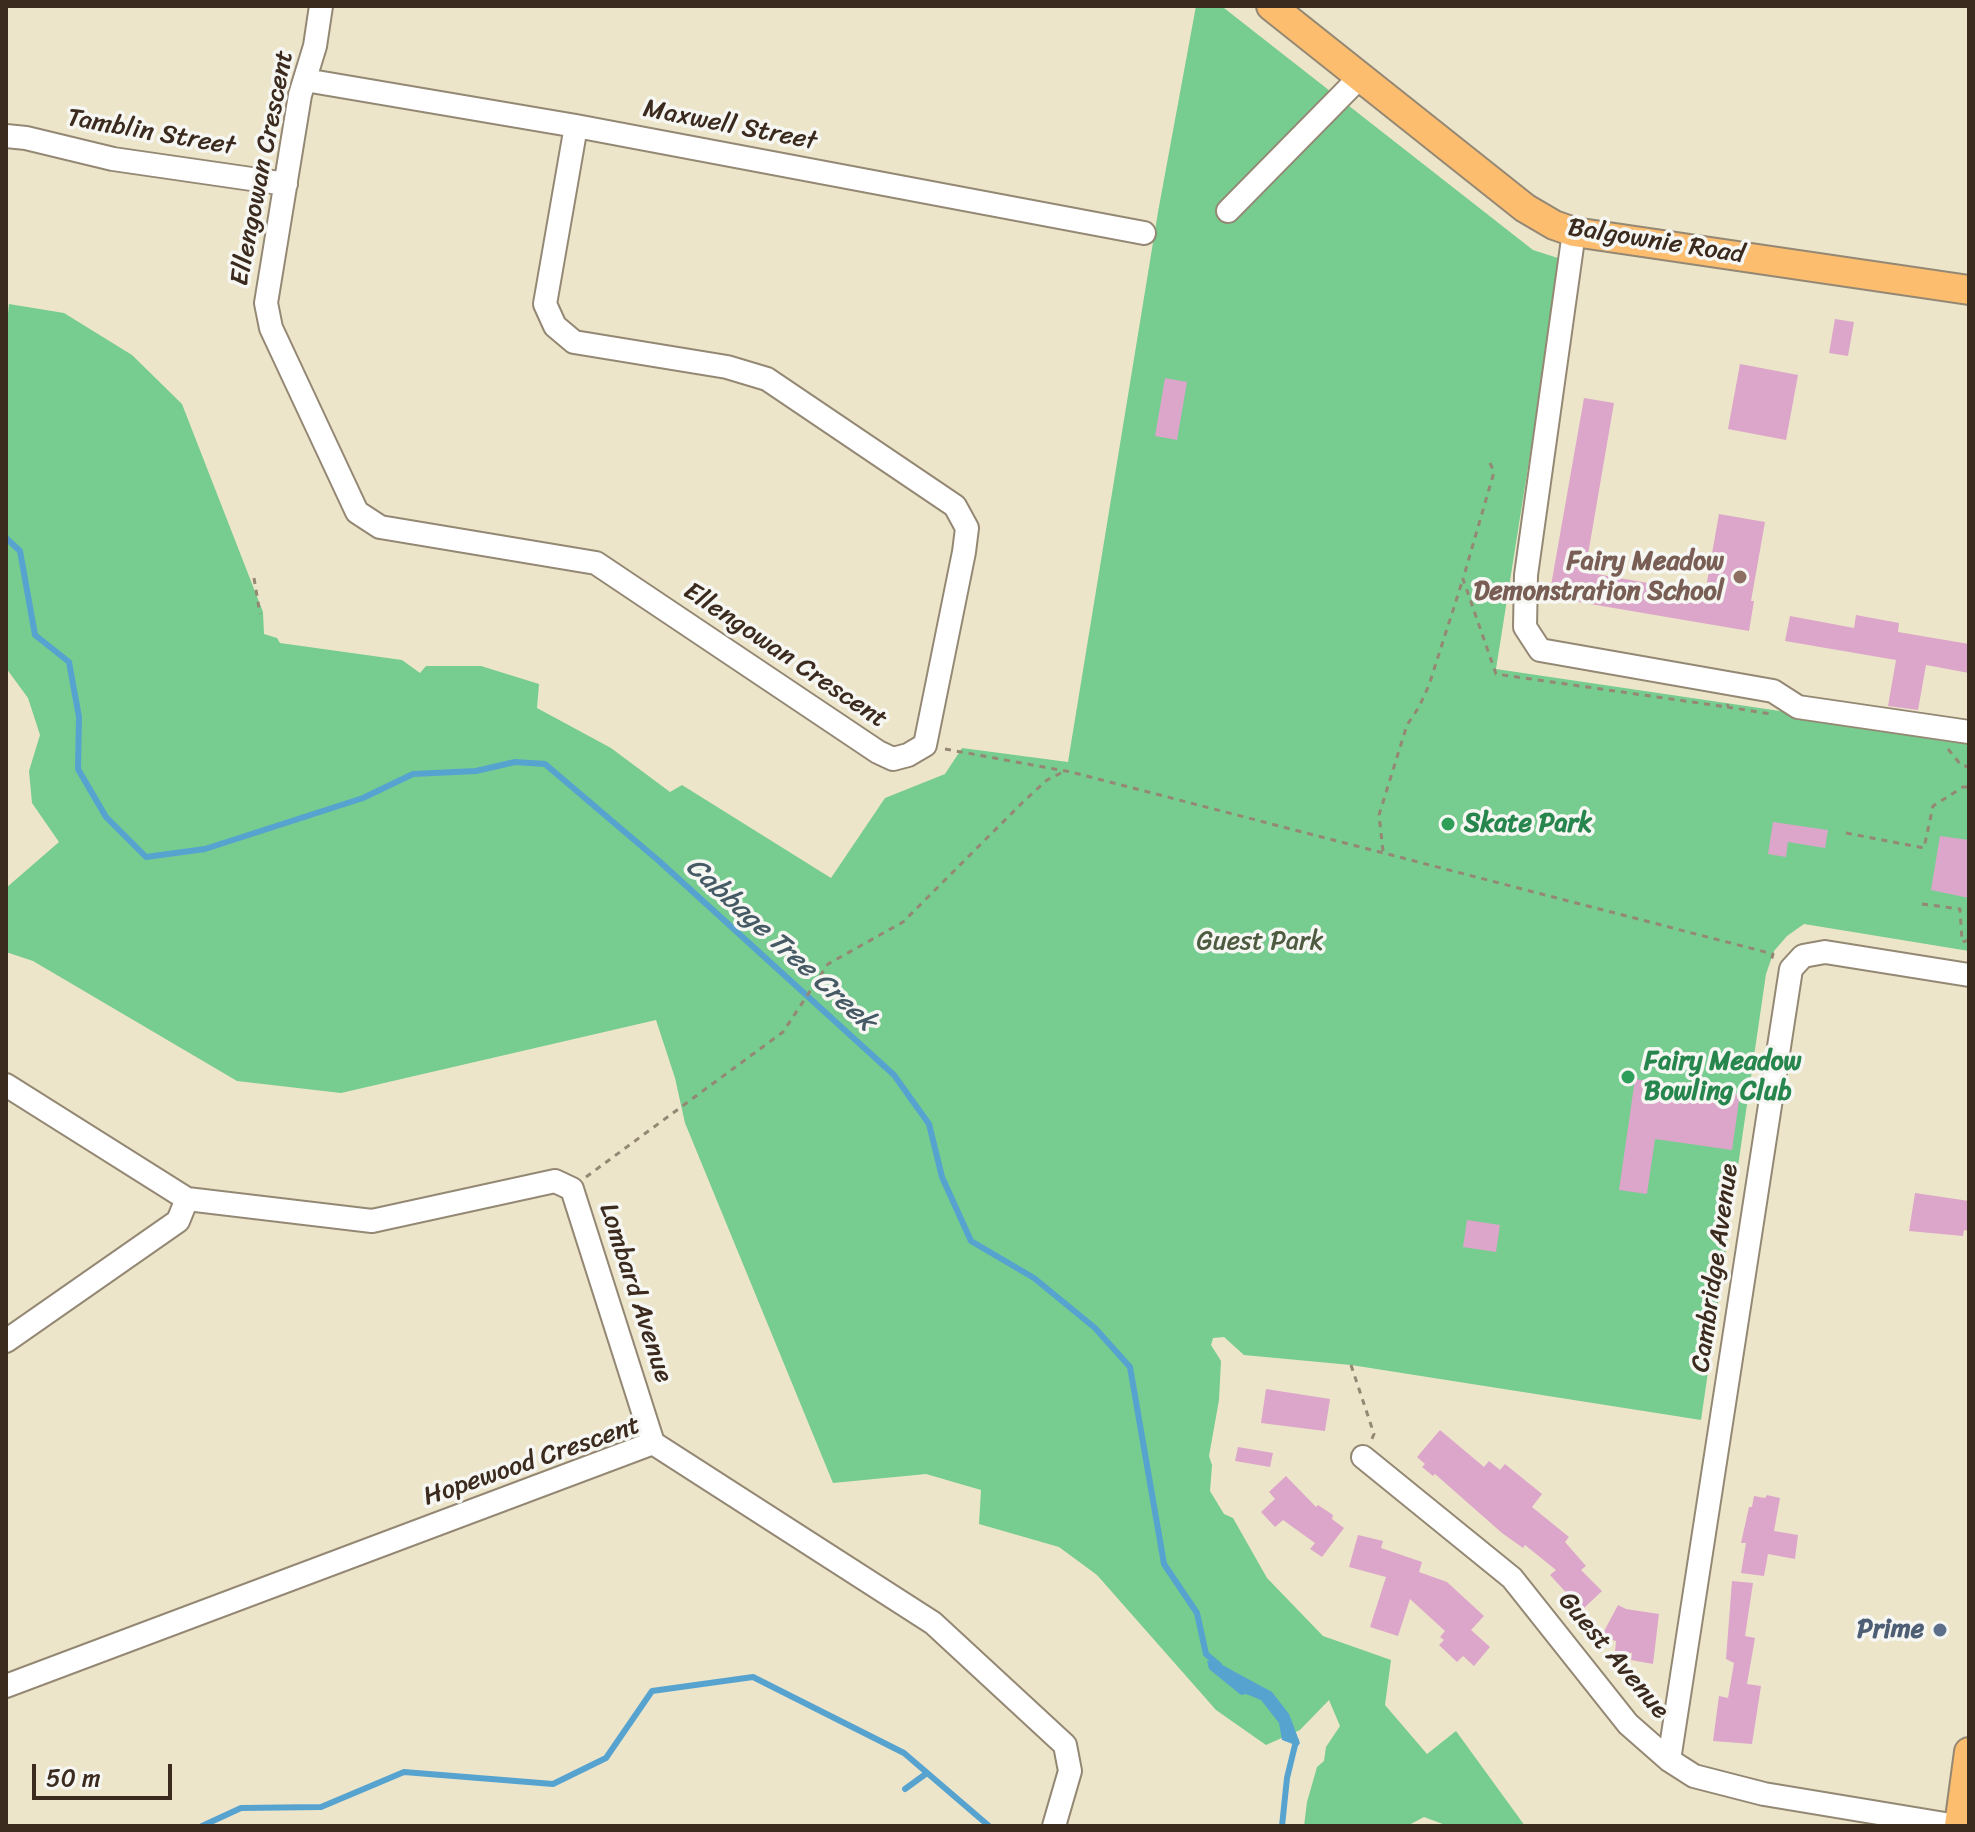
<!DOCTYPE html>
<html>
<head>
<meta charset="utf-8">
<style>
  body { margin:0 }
  #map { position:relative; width:1975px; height:1832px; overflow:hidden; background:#ede5ca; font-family:Sriracha,sans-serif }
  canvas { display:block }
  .frame { position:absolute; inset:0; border:8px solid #3b2a1e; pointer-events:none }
  .scale { position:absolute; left:32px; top:1764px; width:140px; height:36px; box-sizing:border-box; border:4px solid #3b2a1e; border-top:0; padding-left:10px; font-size:24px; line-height:28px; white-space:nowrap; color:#3b2a1e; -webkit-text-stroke:6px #f6f6f2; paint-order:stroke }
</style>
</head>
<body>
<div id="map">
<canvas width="1975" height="1832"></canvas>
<div class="frame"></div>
<div class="scale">50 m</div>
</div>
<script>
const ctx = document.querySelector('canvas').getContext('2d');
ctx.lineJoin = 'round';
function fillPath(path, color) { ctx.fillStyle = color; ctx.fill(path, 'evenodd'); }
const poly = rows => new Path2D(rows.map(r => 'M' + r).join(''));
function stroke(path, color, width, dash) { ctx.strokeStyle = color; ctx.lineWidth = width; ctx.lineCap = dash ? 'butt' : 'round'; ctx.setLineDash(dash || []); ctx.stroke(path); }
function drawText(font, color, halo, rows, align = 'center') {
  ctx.font = font + ' Sriracha,sans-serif'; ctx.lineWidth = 7; ctx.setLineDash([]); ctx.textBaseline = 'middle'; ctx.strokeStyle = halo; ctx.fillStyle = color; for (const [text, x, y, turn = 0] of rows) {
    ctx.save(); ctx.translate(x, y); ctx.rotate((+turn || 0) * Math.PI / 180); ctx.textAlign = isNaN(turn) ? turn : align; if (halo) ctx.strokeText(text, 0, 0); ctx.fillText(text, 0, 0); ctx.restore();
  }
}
const green = poly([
  [1196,6,1224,8,1533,250,1561,259,1496,669,1969,739,1969,951,1804,924,1787,936,1774,951,1766,974,1701,1420,1351,1365,1244,1355,1224,1337,1213,1338,1211,1345,1221,1361,1219,1400,1209,1456,1212,1465,1210,1491,1224,1514,1233,1518,1267,1578,1323,1636,1391,1660,1385,1705,1427,1754,1456,1731,1525,1826,1448,1826,1424,1817,1407,1826,1304,1826,1307,1802,1317,1767,1324,1761,1326,1747,1340,1726,1329,1700,1300,1730,1266,1745,1216,1710,1097,1575,1059,1547,979,1524,981,1490,926,1474,833,1483,685,1123,675,1078,656,1020,341,1093,237,1081,33,961,6,952,6,888,59,842,32,803,29,771,40,735,28,698,6,668,6,332,9,304,64,313,132,355,182,404,263,612,264,634,277,638,280,643,402,660,420,673,426,666,481,666,539,684,537,708,611,748,670,792,682,785,831,878,885,798,945,774,962,748,1068,762,1158,212]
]);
const water = poly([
  [1213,1660,1272,1692,1289,1714,1300,1743,1298,1746,1282,1740,1279,1723,1261,1700,1246,1694,1241,1695,1209,1669,1207,1661]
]);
const stream = poly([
  [6,538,20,551,35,635,69,662,79,717,78,769,106,817,146,857,205,849,363,798,413,774,476,771,515,762,545,764,659,861,894,1075,929,1124,942,1177,971,1241,1034,1278,1095,1328,1130,1367,1164,1564,1197,1613,1206,1654,1219,1665],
  [905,1789,927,1773],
  [202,1826,241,1808,321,1807,404,1772,553,1784,606,1758,652,1691,753,1677,904,1753,989,1826],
  [1282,1826,1287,1778,1296,1741]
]);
const building = poly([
  [1835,319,1854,322,1848,356,1829,353],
  [1740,364,1798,375,1786,440,1728,429],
  [1165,378,1187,382,1177,440,1155,436],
  [1584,398,1614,403,1585,572,1705,593,1719,514,1765,522,1751,601,1754,601,1749,631,1549,597],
  [1856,615,1899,623,1898,632,1969,644,1969,673,1926,665,1918,710,1888,706,1896,660,1785,641,1790,616,1854,628],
  [1773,822,1828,830,1825,848,1788,842,1786,857,1768,854],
  [1940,836,1969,840,1969,898,1931,890],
  [1635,1079,1740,1094,1732,1150,1655,1139,1647,1194,1619,1190],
  [1915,1193,1969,1201,1969,1231,1964,1230,1963,1236,1909,1231],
  [1467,1220,1500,1225,1496,1252,1463,1247],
  [1266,1389,1330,1399,1325,1431,1261,1423],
  [1440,1430,1484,1467,1489,1461,1500,1470,1505,1464,1542,1494,1532,1507,1569,1537,1565,1542,1586,1566,1581,1570,1602,1591,1582,1610,1550,1575,1556,1570,1525,1545,1523,1548,1502,1533,1435,1474,1433,1476,1422,1467,1425,1464,1417,1457],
  [1238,1447,1273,1453,1270,1467,1235,1461],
  [1286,1476,1316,1507,1318,1505,1333,1515,1332,1519,1344,1528,1322,1557,1310,1549,1315,1543,1283,1520,1275,1527,1261,1512,1275,1499,1269,1492],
  [1767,1495,1780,1498,1774,1531,1798,1535,1795,1559,1768,1554,1764,1576,1741,1573,1746,1543,1741,1543,1749,1507,1752,1507,1754,1496,1765,1498],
  [1358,1535,1383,1541,1381,1548,1422,1562,1419,1572,1447,1582,1484,1616,1471,1630,1490,1647,1474,1666,1463,1656,1457,1662,1439,1645,1444,1640,1440,1637,1445,1631,1410,1599,1398,1636,1370,1627,1386,1577,1349,1567],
  [1732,1581,1753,1583,1745,1636,1755,1638,1747,1684,1761,1686,1752,1744,1713,1741,1719,1696,1728,1698,1734,1663,1726,1659],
  [1618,1605,1626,1609,1659,1614,1653,1664,1631,1660,1632,1653,1615,1652,1616,1641,1601,1637]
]);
const path = poly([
  [1490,463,1494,472,1463,579,1496,674,1727,707,1728,704],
  [254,578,260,614],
  [1727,707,1771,714],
  [945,749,1071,772,1773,954,1771,961],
  [1948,749,1961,765,1969,767],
  [1846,833,1924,848,1933,806,1963,787,1969,787],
  [1383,851,1379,815,1407,725,1419,707,1429,685,1463,579],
  [1922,904,1960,909,1962,942,1969,940],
  [586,1177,783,1032,828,964,903,922,1023,802,1047,780,1063,772],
  [1351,1365,1374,1434,1371,1441]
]);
const minor = poly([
  [321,6,315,46,300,95,266,303,271,328,357,512,380,527,596,563,878,752,893,759,908,755,925,745,964,552,967,528,955,506,767,379,727,367,574,342,555,326,545,304,576,126],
  [305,80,576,126,1144,233],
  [6,136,26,138,113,159,286,184],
  [1228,211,1359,78],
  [1574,232,1526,575,1525,627,1540,650,1773,691,1798,707,1969,732],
  [6,1085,187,1199,372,1221,555,1181,572,1189,653,1443],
  [6,1341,178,1221,187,1199],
  [653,1443,933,1623,1065,1745,1070,1771,1054,1826],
  [1363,1457,1512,1578,1628,1724,1669,1760,1694,1776,1764,1794,1957,1826],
  [6,1686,653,1443],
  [1669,1760,1791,969,1803,956,1825,952,1969,975]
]);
const major = poly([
  [1271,6,1525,208,1554,225,1574,232,1969,290],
  [1959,1826,1969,1752]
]);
const markers = [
  [1740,577,8,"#8d6e63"],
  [1448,824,8,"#2e9e5b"],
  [1628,1077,8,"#2e9e5b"],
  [1940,1630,8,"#5c6f8a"]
];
const streetNames = [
  ["Maxwell Street",730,126,11],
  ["Tamblin Street",151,133,10],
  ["Ellengowan Crescent",263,168,-79],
  ["Balgownie Road",1656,242,9],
  ["Ellengowan Crescent",785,656,34],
  ["Cambridge Avenue",1716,1268,-82],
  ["Lombard Avenue",635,1293,72],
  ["Hopewood Crescent",532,1462,-19],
  ["Guest Avenue",1613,1656,50]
];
const educationNames = [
  ["Fairy Meadow",1724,562],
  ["Demonstration School",1724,592]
];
const leisureNames = [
  ["Skate Park",1464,824],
  ["Fairy Meadow",1644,1062],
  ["Bowling Club",1644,1092]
];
const parkNames = [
  ["Guest Park",1260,942]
];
const serviceNames = [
  ["Prime",1924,1630]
];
const waterNames = [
  ["Cabbage Tree Creek",780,945,42]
];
fillPath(green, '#77cc90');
fillPath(water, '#57a3d0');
stroke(stream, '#57a3d0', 6);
fillPath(building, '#dba6c9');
stroke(minor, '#948874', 26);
stroke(major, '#948874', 32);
stroke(path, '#948874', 3, [6, 6]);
stroke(minor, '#fff', 22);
stroke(major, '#fcbd6f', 28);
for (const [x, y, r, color] of markers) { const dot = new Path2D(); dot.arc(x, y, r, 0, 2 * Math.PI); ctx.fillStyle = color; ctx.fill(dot); stroke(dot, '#f6f6f2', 3); }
drawText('26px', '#3b2a1e', '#f6f6f2', streetNames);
drawText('bold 26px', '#785e54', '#f6f6f2', educationNames, 'right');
drawText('bold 26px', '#27864d', '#f6f6f2', leisureNames, 'left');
drawText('26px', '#4d5b40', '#f6f6f2', parkNames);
drawText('bold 26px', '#4e5e75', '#f6f6f2', serviceNames, 'right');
drawText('italic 28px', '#465a65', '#f6f6f2', waterNames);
</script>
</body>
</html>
